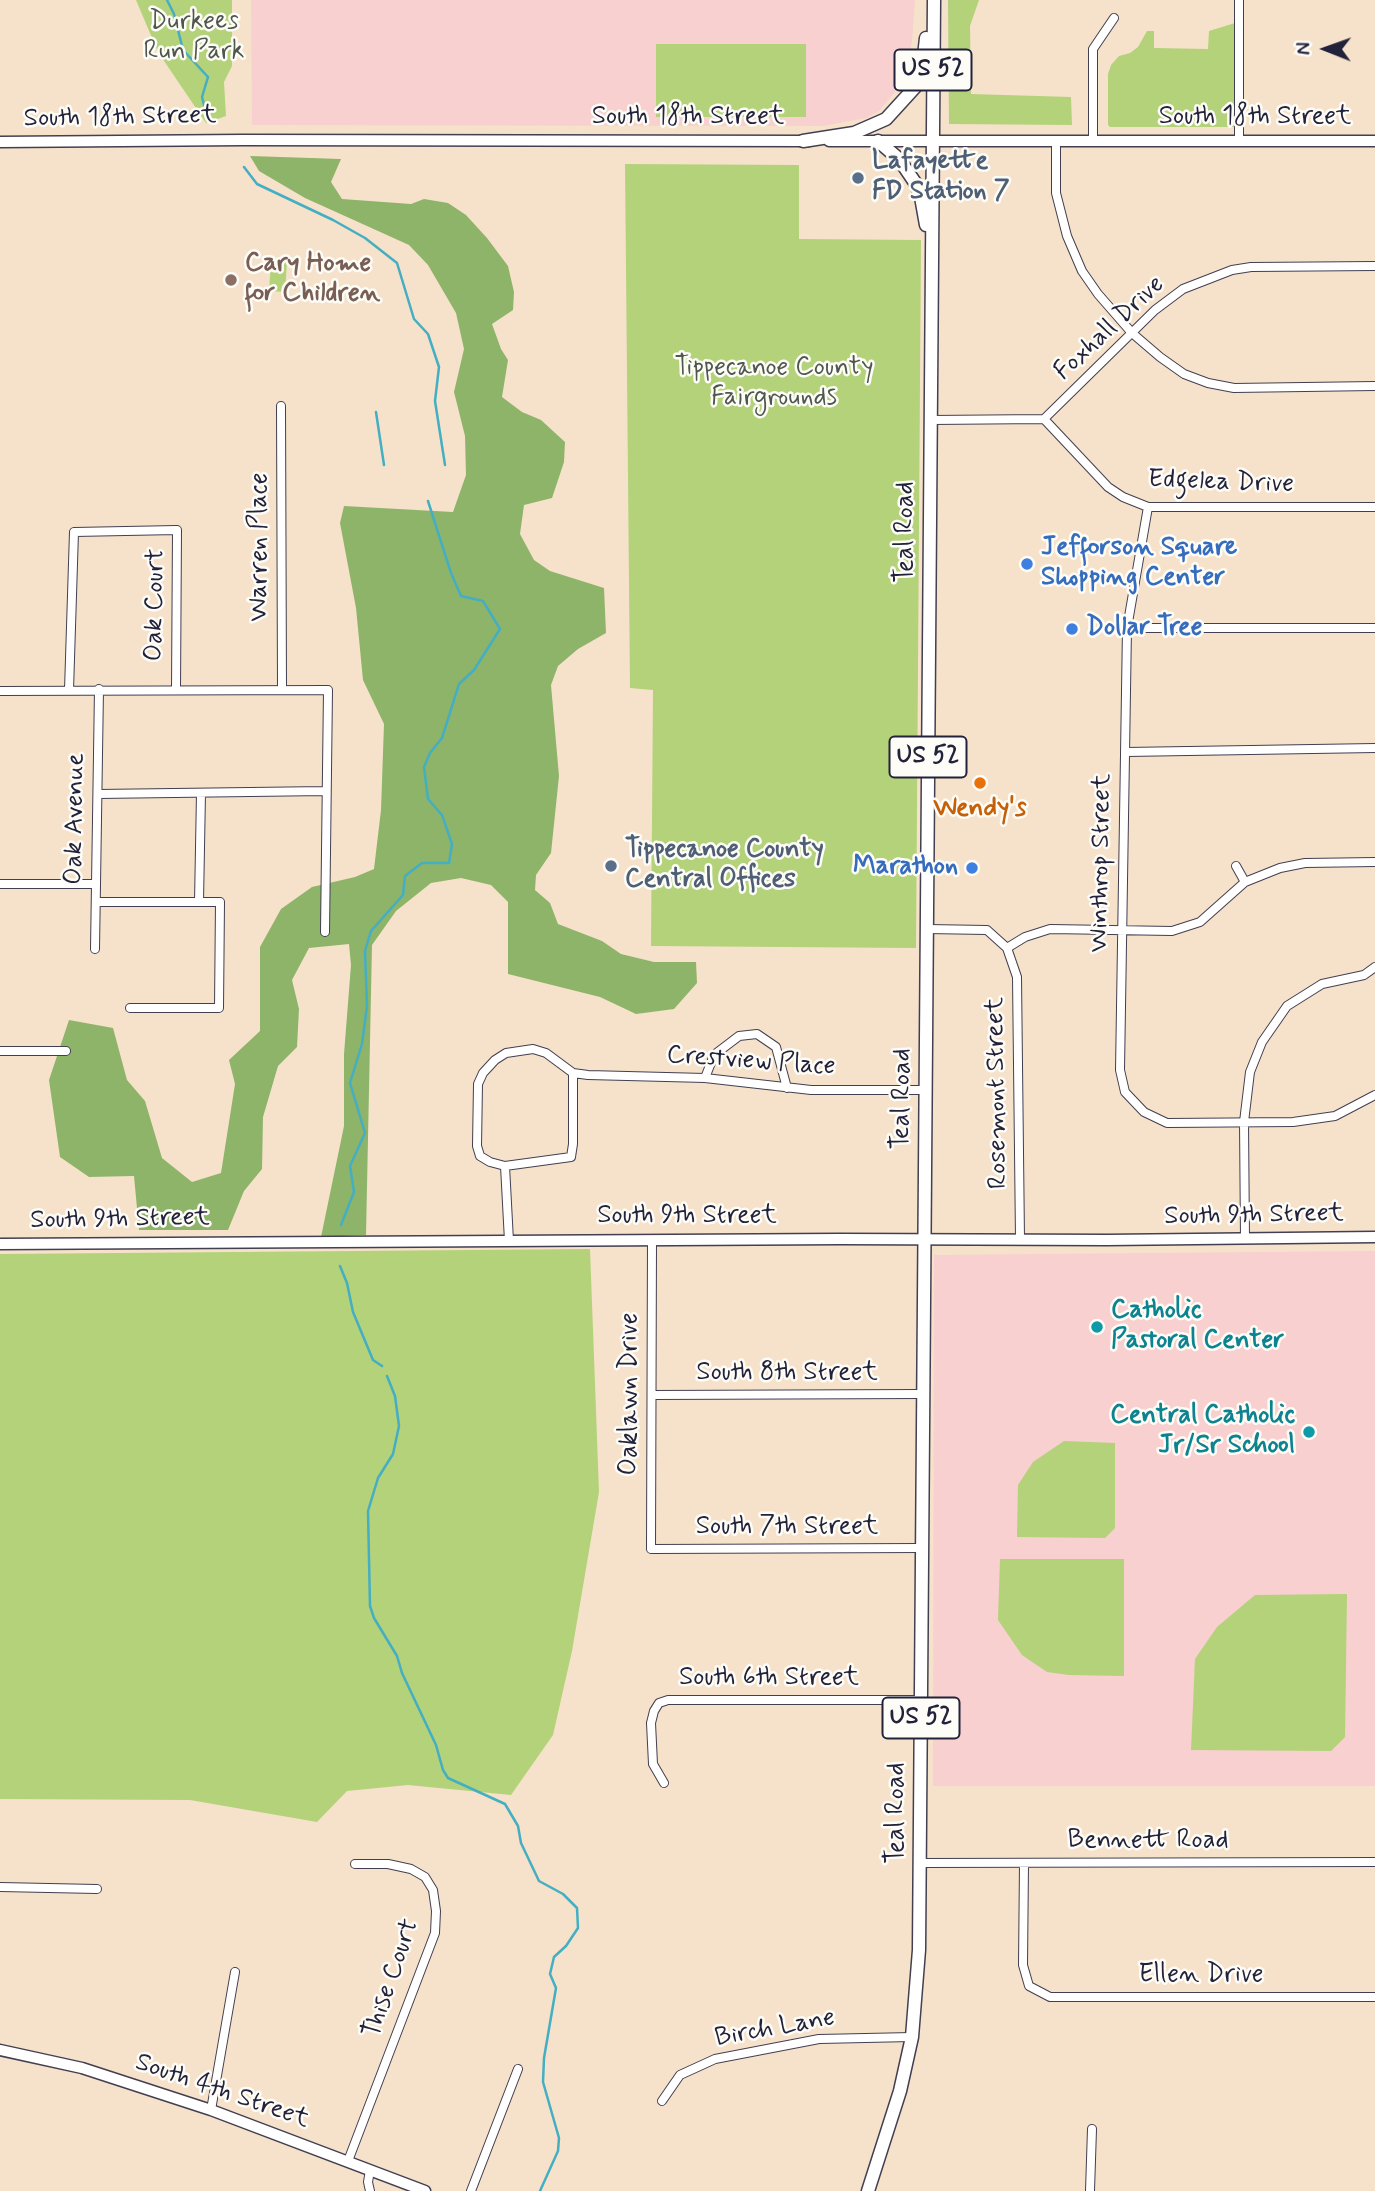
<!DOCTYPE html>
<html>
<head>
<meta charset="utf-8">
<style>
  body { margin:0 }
  #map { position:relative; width:1375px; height:2191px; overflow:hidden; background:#f6e2ca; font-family:Mynerve,sans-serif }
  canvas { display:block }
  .north { position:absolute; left:1291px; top:14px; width:70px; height:70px; -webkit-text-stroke:5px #fdfcf7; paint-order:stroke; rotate:271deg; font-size:19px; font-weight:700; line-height:28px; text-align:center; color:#22223b }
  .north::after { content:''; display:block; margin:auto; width:24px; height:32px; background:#22223b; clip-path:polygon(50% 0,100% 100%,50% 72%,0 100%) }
</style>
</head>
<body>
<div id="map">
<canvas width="1375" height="2191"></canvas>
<div class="north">N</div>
</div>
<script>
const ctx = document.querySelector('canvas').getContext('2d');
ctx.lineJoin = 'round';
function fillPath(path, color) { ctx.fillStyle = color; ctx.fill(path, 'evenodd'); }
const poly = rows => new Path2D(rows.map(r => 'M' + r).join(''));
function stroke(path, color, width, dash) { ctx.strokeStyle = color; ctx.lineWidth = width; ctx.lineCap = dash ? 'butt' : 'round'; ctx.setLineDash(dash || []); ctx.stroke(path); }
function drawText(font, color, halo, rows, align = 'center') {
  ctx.font = font + ' Mynerve,sans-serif'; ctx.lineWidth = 5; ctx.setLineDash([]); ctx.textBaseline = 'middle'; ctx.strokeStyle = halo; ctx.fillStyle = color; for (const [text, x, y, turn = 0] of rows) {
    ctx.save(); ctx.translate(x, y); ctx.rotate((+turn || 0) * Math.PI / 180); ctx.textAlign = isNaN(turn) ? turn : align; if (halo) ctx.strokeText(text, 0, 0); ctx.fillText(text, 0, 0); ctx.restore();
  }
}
const built = poly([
  [251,0,915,0,912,41,904,81,879,111,866,118,823,126,252,125],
  [1375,1251,1375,1786,933,1786,934,1255]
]);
const green = poly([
  [136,0,232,0,232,66,224,82,226,116,206,123,158,52],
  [948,0,979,0,970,26,971,94,1071,97,1072,125,949,124],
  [1235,23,1236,127,1110,127,1108,125,1108,74,1111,65,1119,56,1130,53,1138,47,1147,31,1154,31,1154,48,1208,49,1209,31],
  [656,44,806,44,806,117,656,117],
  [625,164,799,165,799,239,921,240,916,948,651,946,653,690,630,688],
  [271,261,287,262,285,292,269,291],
  [590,1249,599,1492,572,1651,553,1735,511,1795,408,1785,347,1791,317,1822,190,1800,0,1799,0,1254],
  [1064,1441,1115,1443,1115,1528,1105,1538,1017,1537,1018,1485,1033,1462],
  [1000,1559,1124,1559,1124,1676,1069,1675,1047,1672,1022,1655,998,1620],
  [1347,1594,1345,1737,1331,1751,1191,1750,1195,1659,1217,1627,1255,1595]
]);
const forest = poly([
  [250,156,341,159,331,182,342,199,411,204,424,199,448,203,466,215,487,238,508,266,514,292,513,310,492,324,501,349,508,360,502,397,522,412,541,420,565,442,564,462,552,498,524,505,520,534,534,560,550,571,604,588,606,633,578,649,558,666,551,685,559,776,551,853,536,875,535,890,550,903,558,924,602,941,621,954,654,962,696,962,697,983,674,1009,636,1014,600,997,508,974,508,902,491,885,461,878,431,883,396,911,372,945,366,1235,321,1237,344,1126,344,1054,351,965,349,944,309,948,292,980,299,1009,297,1047,278,1066,263,1117,262,1169,244,1191,228,1230,139,1230,134,1176,89,1177,60,1157,49,1080,69,1020,113,1028,127,1080,145,1101,162,1158,192,1182,221,1173,235,1084,229,1060,260,1031,260,947,281,909,312,887,355,877,374,869,381,810,384,724,363,680,356,608,340,523,344,506,453,512,466,475,465,436,454,392,464,349,456,313,428,265,409,245,305,198,259,171]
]);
const stream = poly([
  [167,0,174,14,183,50,208,77,202,97,204,105,210,109],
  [244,167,257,184,333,220,365,238,397,263,414,319,428,334,439,367,435,401,445,465],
  [376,412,384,465],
  [341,1225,354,1192,350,1166,365,1133,350,1083,362,1044,367,1006,365,951,371,931,403,895,405,876,422,863,449,863,452,844,442,815,428,799,424,767,430,753,442,738,459,684,474,670,500,629,483,601,461,596,451,573,428,501],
  [340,1266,347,1283,353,1312,373,1360,382,1366],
  [387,1376,395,1396,399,1426,393,1454,378,1478,368,1511,370,1606,374,1618,397,1656,402,1673,436,1745,443,1770,448,1778,505,1804,518,1826,521,1843,539,1881,563,1894,577,1908,578,1928,566,1946,554,1957,550,1974,556,1988,544,2058,543,2082,559,2138,558,2151,540,2191]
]);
const street = poly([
  [1056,140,1056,193,1067,236,1082,271,1098,294,1132,333,1160,357,1184,374,1208,383,1234,388,1375,386],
  [1093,140,1093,49,1114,18],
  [1239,140,1239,0],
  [281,406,282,688],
  [1044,419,1155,310,1183,289,1232,270,1251,267,1375,266],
  [931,420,1044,419,1108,487,1123,497,1148,507,1375,507],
  [1148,507,1127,628,1120,1070,1125,1092,1144,1112,1167,1123,1293,1122,1335,1116,1375,1095],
  [1127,628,1375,628],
  [69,690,74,532,177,530,176,689],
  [0,691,328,690,325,932],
  [1126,752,1375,748],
  [98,794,326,791],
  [1236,866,1245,882],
  [0,884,96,884],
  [96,902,220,902,219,1008,130,1008],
  [199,902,201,793],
  [927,929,987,930,1007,948,1025,937,1050,929,1172,931,1200,922,1245,882,1280,868,1305,863,1375,862],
  [1007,948,1017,977,1020,1239],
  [95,949,99,689],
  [0,1051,66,1051],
  [705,1078,714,1055,739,1036,757,1034,776,1047,787,1088],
  [505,1166,571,1157,573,1144,573,1073],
  [1245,1239,1244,1122,1250,1072,1262,1042,1287,1006,1322,984,1364,975,1375,967],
  [652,1240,651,1549,922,1548],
  [509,1241,505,1166,490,1162,480,1156,477,1146,478,1084,483,1073,495,1060,506,1053,533,1049,546,1053,573,1073,588,1075,705,1078,811,1090,926,1090],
  [652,1395,922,1394],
  [664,1783,653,1764,651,1723,654,1711,659,1703,668,1700,921,1700],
  [921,1863,1375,1862],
  [1024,1863,1023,1965,1029,1986,1050,1997,1375,1997],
  [0,1887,97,1889],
  [662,2101,680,2075,715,2059,819,2039,912,2037],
  [211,2110,235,1972],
  [348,2161,435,1933,436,1911,433,1890,425,1877,411,1869,388,1864,355,1864],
  [370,2191,368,2182,370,2170],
  [471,2191,518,2069],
  [1090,2191,1092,2129]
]);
const secondary = poly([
  [829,141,1375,141],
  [0,142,243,140,809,141],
  [0,1244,840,1239,1107,1240,1375,1237],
  [0,2050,82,2068,211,2110,425,2191]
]);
const primary = poly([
  [803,141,854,133,886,119,917,85,922,74,926,38],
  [878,141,899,159,916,184,921,197,926,225],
  [868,2191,900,2091,912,2037,919,1950,934,0]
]);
const markers = [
  [858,178,7,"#5c6f8a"],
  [231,280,7,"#8d6e63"],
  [1027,564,7,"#3f7fe0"],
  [1072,629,7,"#3f7fe0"],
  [980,783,7,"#e8710a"],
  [611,866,7,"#5c6f8a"],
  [972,868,7,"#3f7fe0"],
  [1097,1327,7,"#0f9aa8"],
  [1309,1432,7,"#0f9aa8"]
];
const shields = [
  [933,70,77],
  [928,757,77],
  [921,1718,77]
];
const shieldNames = [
  ["US 52",933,70],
  ["US 52",928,757],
  ["US 52",921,1718]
];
const parkNames = [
  ["Durkees",194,23],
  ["Run Park",194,53],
  ["Tippecanoe County",774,369],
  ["Fairgrounds",774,399]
];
const streetNames = [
  ["South 18th Street",120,118,-1],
  ["South 18th Street",688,118],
  ["South 18th Street",1255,118],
  ["Foxhall Drive",1110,329,-43],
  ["Edgelea Drive",1221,483,2],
  ["Teal Road",907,532,-90],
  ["Warren Place",261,547,-90],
  ["Oak Court",156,605,-89],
  ["Oak Avenue",76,819,-89],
  ["Winthrop Street",1102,863,-89],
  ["Crestview Place",751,1062,4],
  ["Rosemont Street",998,1093,-91],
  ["Teal Road",903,1099,-89],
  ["South 9th Street",1254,1216,-1],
  ["South 9th Street",687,1217],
  ["South 9th Street",120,1220,-1],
  ["South 8th Street",787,1374],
  ["Oaklawn Drive",631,1394,-90],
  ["South 7th Street",787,1528],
  ["South 6th Street",769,1679],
  ["Teal Road",898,1813,-90],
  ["Bennett Road",1148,1842],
  ["Ellen Drive",1201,1976],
  ["Thise Court",392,1979,-71],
  ["Birch Lane",775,2029,-10],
  ["South 4th Street",222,2092,19]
];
const serviceNames = [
  ["Lafayette",872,163],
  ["FD Station 7",872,193],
  ["Tippecanoe County",625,851],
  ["Central Offices",625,881]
];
const educationNames = [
  ["Cary Home",245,265],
  ["for Children",245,295]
];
const shopNames = [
  ["Jefforson Square",1041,549],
  ["Shopping Center",1041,579],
  ["Dollar Tree",1086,629],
  ["Marathon",958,868,"right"]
];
const foodNames = [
  ["Wendy's",980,810]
];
const cultureNames = [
  ["Catholic",1111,1312],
  ["Pastoral Center",1111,1342],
  ["Central Catholic",1295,1417,"right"],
  ["Jr/Sr School",1295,1447,"right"]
];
fillPath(built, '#f7d0cf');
fillPath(green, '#b3d27a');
fillPath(forest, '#8eb46a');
stroke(stream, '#44aec3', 2.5);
stroke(street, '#423f50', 10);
stroke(secondary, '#423f50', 13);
stroke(primary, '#423f50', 15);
stroke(street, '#fff', 8);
stroke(secondary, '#fff', 10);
stroke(primary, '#fff', 12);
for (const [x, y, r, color] of markers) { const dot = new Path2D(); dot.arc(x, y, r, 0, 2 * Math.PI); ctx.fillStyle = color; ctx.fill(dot); stroke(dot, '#fdfcf7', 2.5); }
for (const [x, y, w] of shields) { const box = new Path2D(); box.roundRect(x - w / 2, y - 20.5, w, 41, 5); ctx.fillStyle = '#fdfcf7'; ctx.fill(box); stroke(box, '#22223b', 2); }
drawText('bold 24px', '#22223b', null, shieldNames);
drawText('26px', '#4e574e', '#fdfcf7', parkNames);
drawText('26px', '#22223b', '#fdfcf7', streetNames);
drawText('bold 26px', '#4e5e75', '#fdfcf7', serviceNames, 'left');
drawText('bold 26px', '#785e54', '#fdfcf7', educationNames, 'left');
drawText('bold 26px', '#366cbe', '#fdfcf7', shopNames, 'left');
drawText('bold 26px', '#c56008', '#fdfcf7', foodNames);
drawText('bold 26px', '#0d838f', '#fdfcf7', cultureNames, 'left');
</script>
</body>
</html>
